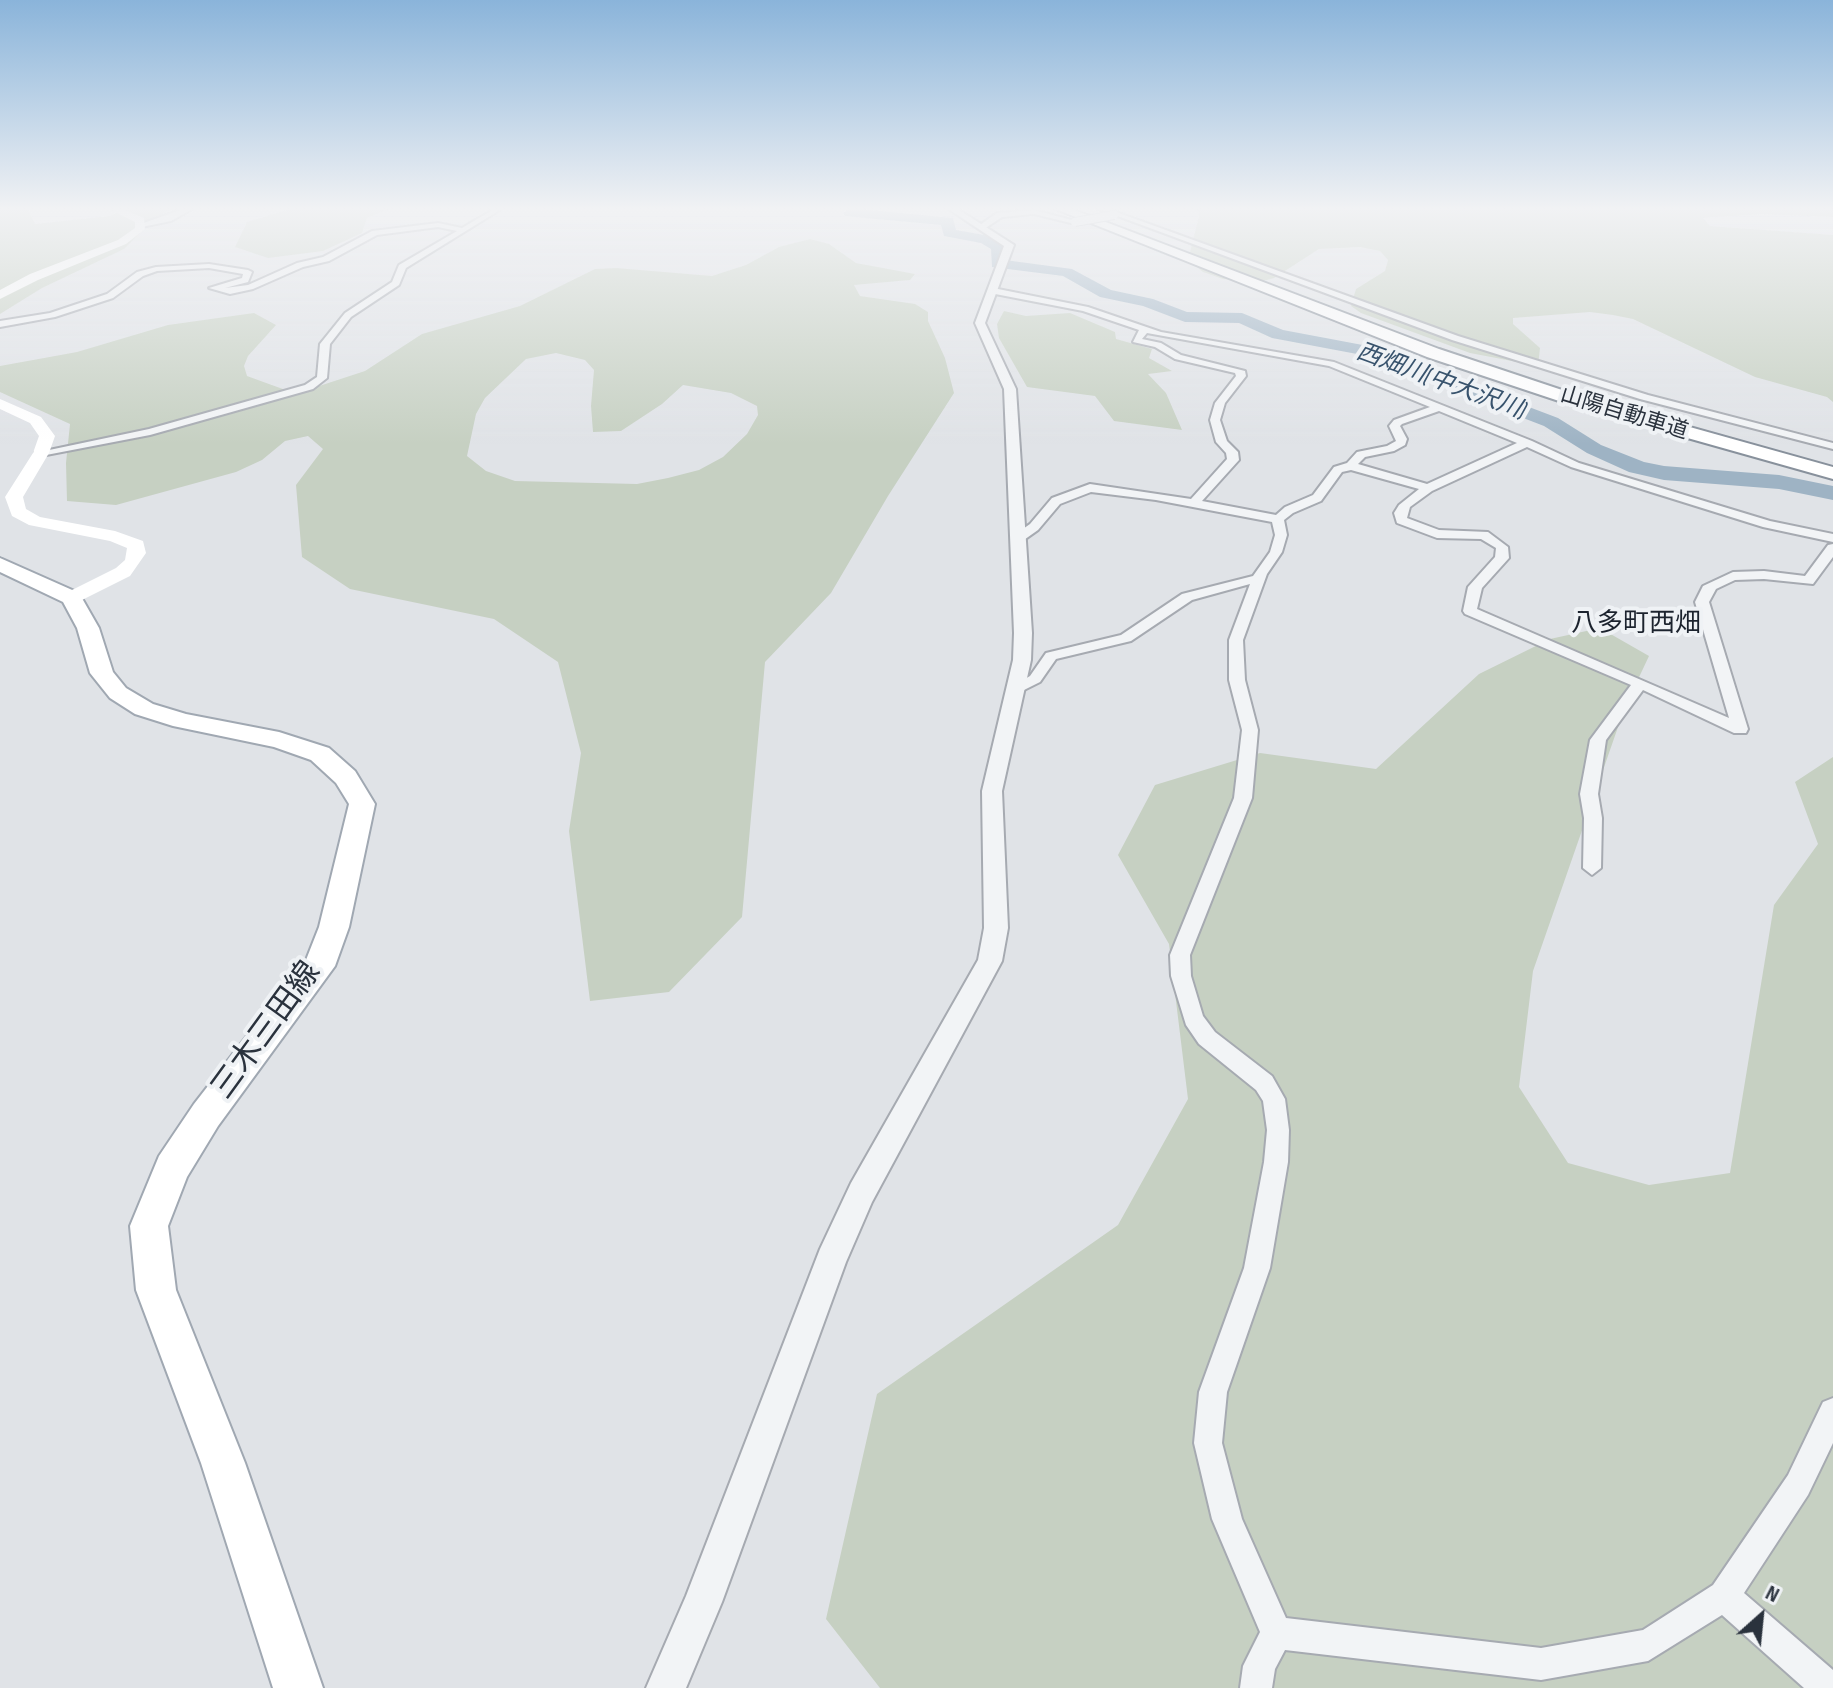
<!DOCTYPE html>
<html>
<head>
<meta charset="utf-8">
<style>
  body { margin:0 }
  #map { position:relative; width:1833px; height:1688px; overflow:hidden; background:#e0e3e7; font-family:"Sofia Sans Condensed",sans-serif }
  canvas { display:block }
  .north { position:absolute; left:1721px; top:1576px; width:80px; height:80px; -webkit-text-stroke:6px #eff2f5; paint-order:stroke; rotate:27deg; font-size:22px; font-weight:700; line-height:32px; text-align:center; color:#2a323d }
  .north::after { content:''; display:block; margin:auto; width:28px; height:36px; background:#2a323d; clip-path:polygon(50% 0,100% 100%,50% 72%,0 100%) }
</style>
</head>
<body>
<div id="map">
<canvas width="1833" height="1688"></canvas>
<div class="north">N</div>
</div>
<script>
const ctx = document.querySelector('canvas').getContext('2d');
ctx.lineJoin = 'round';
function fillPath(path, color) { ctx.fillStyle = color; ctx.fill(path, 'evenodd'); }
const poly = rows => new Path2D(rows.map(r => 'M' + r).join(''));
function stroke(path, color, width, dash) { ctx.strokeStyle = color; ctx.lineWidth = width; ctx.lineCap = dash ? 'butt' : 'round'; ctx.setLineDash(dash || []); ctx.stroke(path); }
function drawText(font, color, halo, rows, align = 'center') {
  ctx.font = font + ' "Sofia Sans Condensed","Noto Sans JP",sans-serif'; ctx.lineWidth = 8; ctx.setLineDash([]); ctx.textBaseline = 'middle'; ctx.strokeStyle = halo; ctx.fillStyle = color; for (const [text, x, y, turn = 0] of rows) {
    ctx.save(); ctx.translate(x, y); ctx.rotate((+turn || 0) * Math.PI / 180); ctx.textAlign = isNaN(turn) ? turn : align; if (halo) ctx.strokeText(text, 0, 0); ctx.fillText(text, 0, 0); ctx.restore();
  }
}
const green = poly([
  [0,208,27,208,35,224,110,216,127,208,174,208,156,217,124,249,42,288,0,314],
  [293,208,391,208,367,218,362,233,323,251,268,258,235,247,247,222],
  [1197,208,1833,208,1833,217,1761,214,1703,218,1710,226,1833,235,1833,402,1827,397,1755,377,1633,319,1613,315,1590,312,1513,318,1513,324,1540,348,1538,366,1470,353,1361,313,1351,306,1356,289,1385,271,1388,260,1380,251,1360,247,1319,249,1274,278,1259,282,1223,279,1203,272,1188,260,1199,216],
  [810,239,829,244,856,263,915,274,910,280,854,285,860,296,915,304,928,312,928,321,945,358,954,393,888,496,831,593,765,662,742,917,669,992,590,1001,569,831,581,753,558,662,494,619,350,589,302,557,296,485,323,449,308,436,285,441,262,460,236,472,116,505,67,501,66,463,70,424,0,392,0,366,77,352,168,325,254,313,276,325,248,356,244,366,247,376,291,392,304,391,365,371,422,334,520,306,595,269,616,268,712,276,746,265,779,247],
  [556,353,585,360,594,370,591,406,593,432,621,431,662,404,683,385,731,393,757,406,758,415,747,434,723,457,699,470,668,478,637,484,515,481,486,471,467,456,476,414,485,398,526,359],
  [1004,311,1026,316,1070,313,1115,332,1116,339,1152,349,1149,358,1172,371,1148,374,1166,393,1182,430,1114,421,1095,396,1027,387,999,338,997,324],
  [1600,628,1649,656,1625,707,1533,971,1519,1087,1568,1163,1649,1185,1730,1173,1774,905,1818,844,1795,782,1833,757,1833,1688,880,1688,826,1619,877,1394,1118,1225,1188,1099,1169,944,1118,855,1155,785,1260,753,1376,769,1479,674,1550,639]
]);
const river = poly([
  [850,208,953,218,956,230,990,236,1003,245,1005,260,1072,269,1111,290,1153,299,1187,312,1242,313,1283,330,1368,346,1558,418,1601,445,1644,462,1664,466,1779,475,1833,486,1833,500,1779,489,1664,480,1629,472,1587,453,1544,426,1357,354,1272,338,1239,323,1185,322,1143,306,1100,297,1063,276,992,267,991,249,981,243,944,236,941,225,845,216,843,213,850,208]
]);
const minor = poly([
  [186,208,194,208,171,221,142,227,138,225,186,208],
  [496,208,503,208,406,268,399,285,351,317,330,344,327,378,313,389,150,435,41,456,35,453,149,429,305,385,317,377,320,344,345,313,392,282,399,265,457,231,438,227,377,235,329,261,303,267,253,289,230,294,209,288,242,278,243,274,209,268,157,271,143,276,113,298,55,317,0,327,0,321,50,313,107,294,137,272,156,267,209,264,248,270,252,272,248,282,225,288,248,285,297,263,323,257,372,231,438,223,462,228,496,208],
  [1096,208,1105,208,1458,336,1648,395,1833,443,1833,449,1640,399,1452,340,1096,208],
  [1034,210,1079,222,1075,224,1034,214,1002,217,984,229,977,227,997,213,1034,210],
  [993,288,1088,307,1161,332,1334,362,1532,441,1579,463,1770,521,1833,534,1833,542,1763,527,1571,467,1527,447,1432,491,1410,507,1407,518,1439,530,1488,532,1508,547,1509,558,1482,588,1477,609,1729,718,1695,602,1703,586,1733,572,1764,571,1805,576,1828,545,1833,544,1833,557,1813,584,1764,579,1735,580,1716,589,1709,602,1748,729,1746,733,1734,733,1643,690,1606,740,1598,794,1602,818,1601,868,1592,875,1583,868,1584,818,1580,794,1590,740,1631,685,1465,614,1463,611,1468,587,1495,557,1496,548,1481,539,1437,538,1397,523,1394,513,1399,505,1419,489,1351,470,1342,472,1321,501,1293,513,1284,520,1287,535,1282,552,1267,574,1243,640,1245,680,1258,730,1252,798,1190,955,1191,976,1203,1016,1215,1032,1272,1076,1285,1099,1289,1130,1288,1162,1270,1268,1227,1392,1222,1443,1242,1519,1286,1618,1541,1648,1643,1630,1713,1585,1788,1475,1823,1402,1833,1398,1833,1443,1808,1495,1744,1593,1833,1670,1833,1688,1804,1688,1722,1615,1648,1661,1541,1680,1285,1650,1275,1669,1272,1688,1240,1688,1243,1666,1260,1632,1212,1519,1194,1443,1199,1392,1244,1268,1264,1162,1267,1130,1263,1101,1256,1090,1199,1044,1186,1025,1171,976,1170,955,1234,798,1242,730,1229,680,1229,640,1250,584,1192,600,1131,641,1056,659,1040,682,1016,694,1008,689,1030,676,1046,653,1121,635,1182,594,1253,576,1270,552,1275,535,1272,522,1156,500,1091,492,1060,504,1038,530,1021,542,1013,542,1013,536,1030,524,1052,498,1090,484,1191,499,1227,459,1226,453,1216,442,1210,420,1215,403,1236,376,1235,373,1175,359,1155,347,1133,342,1139,330,1083,311,990,293,993,288],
  [1147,333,1329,366,1430,407,1394,420,1389,426,1396,441,1387,446,1357,452,1347,463,1334,467,1313,495,1285,507,1276,515,1202,501,1239,460,1238,452,1227,441,1220,420,1225,403,1246,376,1245,371,1181,355,1161,343,1142,339,1147,333],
  [1439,411,1517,443,1427,484,1358,464,1365,457,1394,451,1405,445,1407,439,1400,426,1402,424,1439,411]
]);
const tertiary = poly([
  [947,208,956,208,1014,245,985,323,1016,389,1032,633,1031,660,1002,791,1008,928,1002,961,872,1202,846,1262,722,1602,686,1688,646,1688,686,1596,820,1249,851,1183,978,960,984,928,982,791,1013,660,1014,633,1004,389,975,323,1004,246,947,208]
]);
const secondary = poly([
  [107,208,120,208,144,218,145,229,126,244,38,280,0,299,0,290,30,274,118,240,135,228,135,222,107,208],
  [0,399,41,417,55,436,49,453,23,497,26,509,40,517,115,531,143,541,146,553,130,576,78,602,64,602,61,598,64,594,116,568,125,560,127,548,110,541,29,525,12,516,5,497,33,453,39,436,30,423,0,409,0,399]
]);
const primary = poly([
  [0,558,79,593,99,628,113,672,126,688,153,704,186,714,279,732,329,748,355,771,375,804,349,927,335,966,218,1126,187,1177,168,1226,176,1290,245,1463,323,1688,273,1688,201,1463,136,1290,130,1226,159,1156,194,1104,306,960,319,927,349,804,336,783,311,760,274,747,173,726,135,714,110,698,90,673,77,628,63,602,0,572,0,558]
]);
const motorway = poly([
  [1053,208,1069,208,1439,349,1586,398,1833,467,1833,479,1574,406,1427,357,1053,208]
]);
const minorBridge = poly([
  [1075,222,1114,215]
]);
const farStreetnames = [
  ["山陽自動車道",1624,414,17]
];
const farWaternames = [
  ["西畑川(中大沢川)",1441,382,20]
];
const farQuarternames = [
  ["八多町西畑",1636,624]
];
const nearStreetnames = [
  ["三木三田線",267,1031,-54]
];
fillPath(green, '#c6d0c2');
fillPath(river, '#9eb3c4');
stroke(minor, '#a6aab1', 4);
stroke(tertiary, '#a6aab1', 4);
stroke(primary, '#a0a8b2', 4);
stroke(motorway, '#88919c', 4);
fillPath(minor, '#f2f4f6');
fillPath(tertiary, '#f2f4f6');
fillPath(secondary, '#fff');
fillPath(primary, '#fff');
fillPath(motorway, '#fff');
stroke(minorBridge, '#a6aab1', 10, []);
stroke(minorBridge, '#f2f4f6', 8);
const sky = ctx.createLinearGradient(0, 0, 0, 444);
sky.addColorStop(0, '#8ab4da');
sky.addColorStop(0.47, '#f1f2f4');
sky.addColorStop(1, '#f1f2f400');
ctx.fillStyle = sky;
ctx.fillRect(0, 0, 1833, 444);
drawText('22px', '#2a323d', '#eff2f5', farStreetnames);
drawText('italic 24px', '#38536d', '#eff2f5', farWaternames);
drawText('26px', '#1c232e', '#eff2f5', farQuarternames);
drawText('32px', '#2a323d', '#eff2f5', nearStreetnames);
</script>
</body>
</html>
